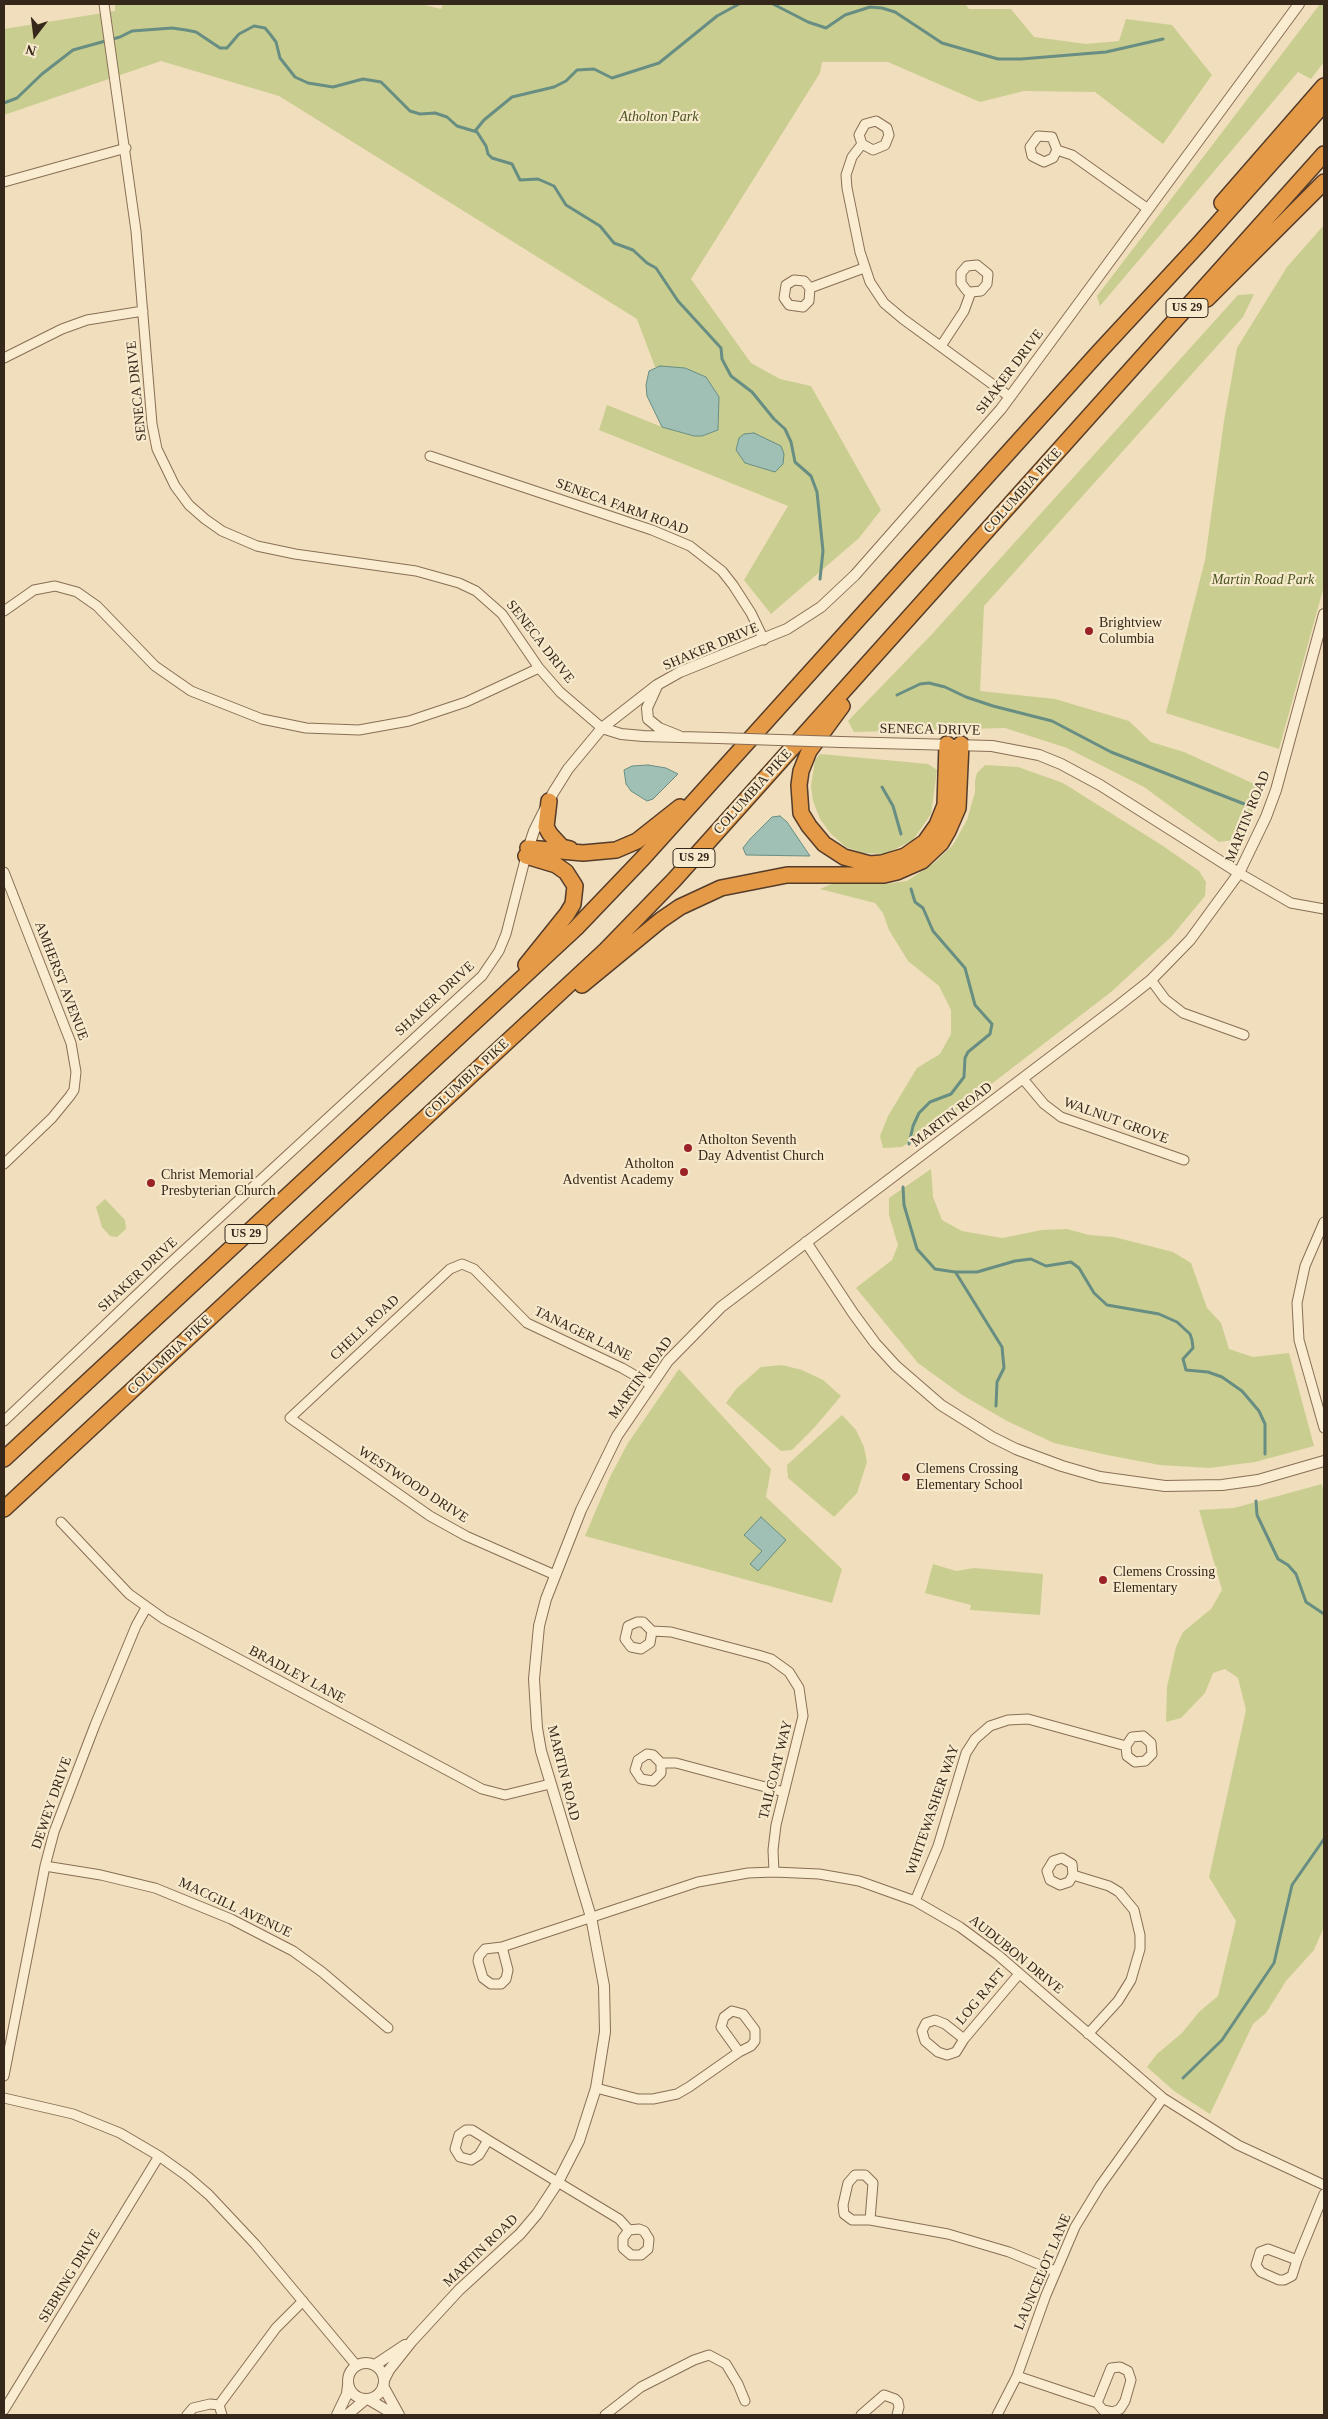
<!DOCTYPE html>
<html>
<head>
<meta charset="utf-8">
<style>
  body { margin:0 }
  #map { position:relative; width:1328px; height:2419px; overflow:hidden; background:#f0debc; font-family:Georgia,serif }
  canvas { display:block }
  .frame { position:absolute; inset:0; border:5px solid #36271b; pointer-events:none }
  .north { position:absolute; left:10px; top:10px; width:50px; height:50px; -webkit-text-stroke:4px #f7e9cc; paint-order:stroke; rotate:195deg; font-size:14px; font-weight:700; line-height:20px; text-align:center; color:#36271b }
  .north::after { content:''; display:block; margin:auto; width:18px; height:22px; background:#36271b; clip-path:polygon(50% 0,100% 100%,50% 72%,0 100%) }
</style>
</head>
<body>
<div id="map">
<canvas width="1328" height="2419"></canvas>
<div class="frame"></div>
<div class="north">N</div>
</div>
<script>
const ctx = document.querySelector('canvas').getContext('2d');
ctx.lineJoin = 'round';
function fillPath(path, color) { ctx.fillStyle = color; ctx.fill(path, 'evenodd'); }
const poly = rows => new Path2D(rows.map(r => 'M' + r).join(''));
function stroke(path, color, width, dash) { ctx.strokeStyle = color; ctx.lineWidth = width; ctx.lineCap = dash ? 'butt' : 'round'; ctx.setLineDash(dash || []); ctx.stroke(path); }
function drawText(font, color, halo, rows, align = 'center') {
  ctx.font = font + ' Georgia,serif'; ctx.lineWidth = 4.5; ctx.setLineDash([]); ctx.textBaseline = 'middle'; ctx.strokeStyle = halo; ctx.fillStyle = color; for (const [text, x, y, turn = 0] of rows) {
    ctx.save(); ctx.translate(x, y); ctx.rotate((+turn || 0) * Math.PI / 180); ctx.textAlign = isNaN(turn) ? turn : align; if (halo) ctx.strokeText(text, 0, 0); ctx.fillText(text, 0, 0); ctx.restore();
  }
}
const green = poly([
  [115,4,421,4,441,9,443,4,965,4,969,9,1011,9,1034,37,1086,44,1119,41,1126,19,1172,25,1212,75,1163,144,1095,92,1024,91,980,102,888,62,822,62,820,73,691,279,751,363,780,379,811,386,881,510,859,538,771,614,744,580,788,506,599,430,607,405,662,427,694,436,702,436,718,430,719,397,706,377,685,368,655,367,637,319,279,96,161,61,4,115,4,29,115,11],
  [1320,4,1324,4,1324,62,1311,79,1298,72,1100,306,1097,296],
  [1324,225,1324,586,1279,749,1166,713,1205,560,1224,421,1237,348,1287,267],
  [1254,294,1243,317,984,606,980,691,1055,699,1129,721,1151,742,1184,752,1263,788,1240,839,1219,842,1144,787,1067,748,1005,728,854,732,848,721,933,633,1238,295],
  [820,754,928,764,937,770,931,814,913,840,885,854,863,853,846,847,831,834,820,819,813,801,811,786,815,760],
  [985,765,1018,767,1063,783,1163,846,1199,871,1206,882,1205,896,1171,937,1111,992,955,1112,902,1147,883,1148,880,1136,888,1116,917,1068,940,1054,951,1034,951,1010,939,986,908,961,889,930,883,913,875,903,820,889,834,883,886,884,907,881,933,864,953,845,967,820,975,792,975,781,977,773],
  [931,1169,933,1197,942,1220,962,1231,1002,1238,1042,1230,1067,1229,1089,1235,1114,1237,1173,1252,1191,1263,1207,1308,1221,1323,1229,1349,1253,1357,1289,1353,1314,1446,1255,1462,1209,1468,1160,1465,1107,1455,1054,1443,1007,1421,962,1395,918,1363,856,1288,892,1260,898,1245,889,1215,889,1198],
  [105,1199,125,1220,126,1229,117,1237,110,1236,102,1227,96,1207],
  [782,1365,802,1370,823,1380,841,1396,814,1428,792,1450,781,1451,726,1403,736,1389,761,1367],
  [679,1369,771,1469,766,1497,842,1569,832,1603,585,1536,610,1477,628,1443],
  [842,1415,856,1430,864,1447,867,1462,857,1493,834,1517,788,1478,787,1465],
  [1322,1484,1324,1497,1324,1927,1314,1950,1286,1981,1266,2013,1253,2024,1210,2114,1174,2091,1147,2067,1157,2054,1182,2033,1199,2012,1218,1996,1236,1921,1209,1877,1246,1710,1238,1678,1225,1669,1213,1673,1205,1693,1181,1718,1166,1722,1167,1687,1176,1647,1183,1632,1211,1609,1222,1590,1199,1510,1234,1508],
  [933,1564,956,1571,974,1568,1043,1574,1040,1615,970,1610,971,1605,925,1593]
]);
const water = poly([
  [660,366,685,368,706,377,719,397,718,430,702,436,694,436,662,427,647,396,646,385,649,371,660,366],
  [754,433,781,446,784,454,783,464,775,472,745,463,736,450,739,438,744,434,754,433],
  [648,765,666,768,678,774,653,799,647,801,631,791,626,784,624,770,632,766,648,765],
  [780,816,787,822,810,856,746,855,743,848,750,839,772,817,780,816],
  [761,1517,786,1540,758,1571,750,1564,762,1551,744,1535,761,1517]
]);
const stream = poly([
  [773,4,808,22,826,28,845,15,870,7,882,8,895,12,942,43,998,59,1021,59,1106,52,1163,39],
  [4,103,17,98,42,74,73,50,120,37,132,31,172,28,186,30,196,32,220,48,227,48,239,34,254,26,265,28,270,34,276,42,280,58,295,77,308,83,333,87,363,79,381,82,410,111,420,114,435,113,447,117,457,126,477,132,486,146,488,154,492,158,512,164,520,180,538,179,554,186,566,205,600,226,614,243,633,250,647,263,656,268,678,301,721,348,722,359,731,376,752,392,774,419,785,429,791,442,795,462,811,476,817,492,823,551,820,579],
  [475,131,484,120,512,97,554,87,566,81,577,70,594,69,612,78,659,63,717,16,739,4],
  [897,695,920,684,929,683,945,687,966,697,993,706,1052,721,1111,752,1252,807],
  [882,787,893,806,901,834],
  [909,1144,913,1126,919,1113,930,1102,951,1094,964,1077,965,1058,968,1052,990,1034,992,1024,975,1005,965,968,933,931,923,908,915,902,911,889],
  [903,1187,904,1205,917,1249,935,1269,955,1272,977,1272,1015,1261,1031,1259,1046,1266,1071,1262,1079,1268,1094,1293,1107,1305,1159,1314,1177,1322,1190,1334,1192,1340,1193,1348,1183,1359,1186,1370,1208,1372,1222,1377,1242,1391,1259,1411,1265,1424,1265,1454],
  [956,1273,1002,1347,1004,1368,997,1382,996,1406],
  [1256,1501,1257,1515,1278,1559,1288,1565,1296,1574,1306,1602,1324,1614],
  [1183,2078,1222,2040,1274,1963,1292,1885,1324,1839]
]);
const minor = poly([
  [104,4,136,231,152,424,157,449,175,486,189,505,205,519,222,531,257,546,295,554,416,571,459,583,476,591,502,614,539,668,560,692,602,728],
  [862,144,859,135,865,124,876,121,887,128,889,135,885,145,873,150,862,144,852,157,846,175,847,188,860,252,870,282,884,303,903,319,1010,397],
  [1057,150,1053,158,1044,162,1032,156,1030,147,1038,136,1052,137,1057,150,1072,155,1148,209],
  [4,182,126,148],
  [810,288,809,301,803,307,789,305,784,298,786,285,794,280,804,281,810,288,864,268],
  [941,346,964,311,971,292,981,291,987,284,988,274,977,265,967,266,961,273,961,283,967,291,971,292],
  [4,358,62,329,87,320,143,311],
  [430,456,652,530,690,546,722,571,733,585,751,613,764,640],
  [4,611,34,590,55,586,77,592,97,606,155,666,191,691,262,719,306,728,359,730,409,721,466,702,539,668],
  [4,872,71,1043,76,1072,74,1090,70,1096,52,1118,4,1164],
  [1239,873,1291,903,1324,909],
  [1151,980,1165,999,1183,1013,1244,1035],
  [1023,1079,1044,1104,1061,1117,1184,1160],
  [1324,1222,1305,1266,1297,1303,1299,1340,1324,1428],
  [4,1421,167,1266,482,976,499,951,506,934,526,856],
  [61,1522,129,1594,164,1619,482,1789,505,1795,550,1784],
  [555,1575,466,1536,430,1516,290,1418,450,1269,462,1264,474,1269,527,1323,622,1368,650,1384],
  [652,1631,650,1643,641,1649,631,1647,625,1639,628,1626,637,1622,643,1622,652,1631,671,1632,758,1655,771,1659,789,1672,799,1688,803,1716,776,1825,773,1850,774,1872],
  [661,1763,661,1773,653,1781,641,1779,635,1770,638,1760,647,1754,653,1755,661,1763,676,1763,784,1792],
  [45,1866,101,1875,155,1888,231,1919,293,1951,322,1972,388,2028],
  [1073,1875,1069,1882,1060,1885,1050,1880,1047,1871,1053,1861,1062,1858,1072,1864,1073,1875,1109,1886,1119,1892,1134,1910,1140,1935,1140,1949,1131,1980,1118,2001,1088,2034],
  [915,1901,938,1846,966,1753,975,1739,990,1726,1008,1720,1028,1719,1126,1746,1127,1756,1135,1762,1145,1761,1152,1754,1151,1743,1143,1736,1132,1737,1126,1746],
  [502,1947,508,1970,506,1979,501,1984,491,1984,483,1978,478,1961,479,1956,485,1949,502,1947,698,1882,748,1873,774,1872,819,1874,859,1881,915,1901,960,1927,998,1955,1163,2098,1238,2145,1324,2185],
  [964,2039,945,2024,935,2020,926,2023,922,2031,925,2041,938,2052,947,2055,956,2052,964,2039,1019,1974],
  [4,2076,45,1866,54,1832,95,1725,136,1626,146,1608],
  [596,2088,638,2099,653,2099,677,2094,689,2087,739,2052,751,2046,755,2041,755,2030,743,2014,732,2011,724,2017,721,2027,739,2052],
  [4,2098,73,2114,120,2133,159,2156,187,2176,209,2195,255,2244,356,2365],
  [488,2140,472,2130,466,2130,459,2135,455,2149,460,2157,471,2160,479,2155,488,2140,619,2219,629,2230,623,2238,623,2248,631,2255,641,2255,648,2249,649,2239,644,2231,639,2229,629,2230],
  [870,2220,873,2183,865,2175,855,2175,848,2183,843,2205,844,2214,852,2220,870,2220,948,2234,1009,2252,1055,2271],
  [1297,2260,1268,2249,1260,2252,1256,2265,1261,2272,1279,2280,1284,2280,1292,2276,1297,2260,1324,2194],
  [1017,2376,1097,2403,1103,2410,1113,2412,1120,2409,1125,2401,1131,2380,1128,2371,1120,2367,1111,2368,1097,2403],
  [219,2405,276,2328,303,2301],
  [219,2405,222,2415],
  [4,2410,159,2156],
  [187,2415,193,2408,210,2404,219,2405],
  [605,2415,641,2387,694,2360,709,2355,726,2364,738,2384,745,2401],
  [861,2415,884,2395,895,2399,898,2402,899,2407,897,2415],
  [997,2415,1017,2376,1046,2295,1075,2227,1100,2186,1163,2098]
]);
const tertiary = poly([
  [657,686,647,708,648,719,659,728,679,736],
  [602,728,621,734,643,736,718,738],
  [841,742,992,746,1039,755,1061,764,1100,785,1239,873],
  [527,852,534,831,553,793,568,769,602,728,657,685,680,672,787,629,821,607,855,575,1001,409,1299,4],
  [806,1242,853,1313,875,1343,896,1366,941,1405,992,1437,1016,1449,1062,1466,1100,1477,1165,1486,1222,1485,1258,1480,1324,1461],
  '348 2381a18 18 0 1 1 36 0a18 18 0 1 1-36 0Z',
  [375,2365,405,2345],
  [384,2380,389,2370,412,2341,459,2290,520,2234,537,2214,558,2182,579,2141,596,2088,605,2032,604,1986,591,1917,541,1751,537,1728,534,1679,539,1626,546,1599,581,1510,617,1436,668,1361,721,1307,1118,1006,1151,980,1190,940,1239,873,1266,817,1276,790,1324,614],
  [383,2386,399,2415],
  [368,2399,395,2415],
  [337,2415,347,2394,348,2385],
  [347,2415,366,2399]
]);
const motorway = poly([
  [1222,203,1324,86],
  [1207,299,1324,182],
  [842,706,809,751,801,771,799,785,801,813,809,826,824,844,844,857,870,864,882,863,905,856,925,842,937,825,945,805,947,744],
  [549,801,546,827,550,834,562,847,570,849],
  [528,848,583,853,616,850,637,841,680,807],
  [526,965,567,914,573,904,575,886,566,872,556,865,526,856],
  [582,985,661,920,680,907,721,888,787,875,884,875,897,872,922,861,941,843,948,831,958,808,961,744],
  [4,1459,576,928,643,858,1098,353,1199,244,1324,104],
  [4,1509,606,950,674,880,1324,154]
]);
const tertiaryBridge = poly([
  [718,738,841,742]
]);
const markers = [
  [1089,631,5,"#992327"],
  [688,1148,5,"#992327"],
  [684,1172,5,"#992327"],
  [151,1183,5,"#992327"],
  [906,1477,5,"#992327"],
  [1103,1580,5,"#992327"]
];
const shields = [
  [1187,308,42],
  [694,858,42],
  [246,1234,42]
];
const shieldNames = [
  ["US 29",1187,308],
  ["US 29",694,858],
  ["US 29",246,1234]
];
const parkNames = [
  ["Atholton Park",659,117],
  ["Martin Road Park",1263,580]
];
const streetNames = [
  ["SHAKER DRIVE",1010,372,-53],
  ["SENECA DRIVE",137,391,-96],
  ["COLUMBIA PIKE",1023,491,-48],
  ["SENECA FARM ROAD",622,507,20],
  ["SENECA DRIVE",540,642,52],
  ["SHAKER DRIVE",711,647,-23],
  ["SENECA DRIVE",930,730,1],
  ["COLUMBIA PIKE",753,792,-48],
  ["MARTIN ROAD",1248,817,-68],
  ["AMHERST AVENUE",61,981,69],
  ["SHAKER DRIVE",435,999,-43],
  ["COLUMBIA PIKE",467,1079,-43],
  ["MARTIN ROAD",952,1115,-37],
  ["WALNUT GROVE",1116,1121,20],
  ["SHAKER DRIVE",138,1275,-43],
  ["CHELL ROAD",365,1328,-43],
  ["TANAGER LANE",583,1334,26],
  ["COLUMBIA PIKE",170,1355,-43],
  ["MARTIN ROAD",641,1378,-54],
  ["WESTWOOD DRIVE",413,1485,33],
  ["BRADLEY LANE",297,1675,28],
  ["TAILCOAT WAY",776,1770,-76],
  ["MARTIN ROAD",563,1773,76],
  ["DEWEY DRIVE",52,1803,-71],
  ["WHITEWASHER WAY",933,1810,-71],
  ["MACGILL AVENUE",235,1908,25],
  ["AUDUBON DRIVE",1016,1955,39],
  ["LOG RAFT",981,1997,-50],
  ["MARTIN ROAD",481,2251,-44],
  ["LAUNCELOT LANE",1043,2272,-67],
  ["SEBRING DRIVE",70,2276,-59]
];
const poiNames = [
  ["Brightview",1099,623],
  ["Columbia",1099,639],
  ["Atholton Seventh",698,1140],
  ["Day Adventist Church",698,1156],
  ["Atholton",674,1164,"right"],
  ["Adventist Academy",674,1180,"right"],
  ["Christ Memorial",161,1175],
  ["Presbyterian Church",161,1191],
  ["Clemens Crossing",916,1469],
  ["Elementary School",916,1485],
  ["Clemens Crossing",1113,1572],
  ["Elementary",1113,1588]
];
fillPath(green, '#c9ce90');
fillPath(water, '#a0c0b6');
stroke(water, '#688e83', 1);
stroke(stream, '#688e83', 3);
stroke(minor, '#886e55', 11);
stroke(tertiary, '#886e55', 12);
stroke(motorway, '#553c2a', 18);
stroke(minor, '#faecd0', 9);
stroke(tertiary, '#faecd0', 10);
stroke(motorway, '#e59a47', 15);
stroke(tertiaryBridge, '#886e55', 12, []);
stroke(tertiaryBridge, '#faecd0', 10);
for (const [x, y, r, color] of markers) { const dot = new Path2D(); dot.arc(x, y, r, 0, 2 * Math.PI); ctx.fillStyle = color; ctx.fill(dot); stroke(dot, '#f7e9cc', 2); }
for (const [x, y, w] of shields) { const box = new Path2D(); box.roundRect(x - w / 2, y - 9.5, w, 19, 4); ctx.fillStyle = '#f7e9cc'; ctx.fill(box); stroke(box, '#36271b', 1); }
drawText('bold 12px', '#36271b', null, shieldNames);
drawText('italic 14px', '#485420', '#f7e9cc', parkNames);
drawText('14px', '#36271b', '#f7e9cc', streetNames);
drawText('14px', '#36271b', '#f7e9cc', poiNames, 'left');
</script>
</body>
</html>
